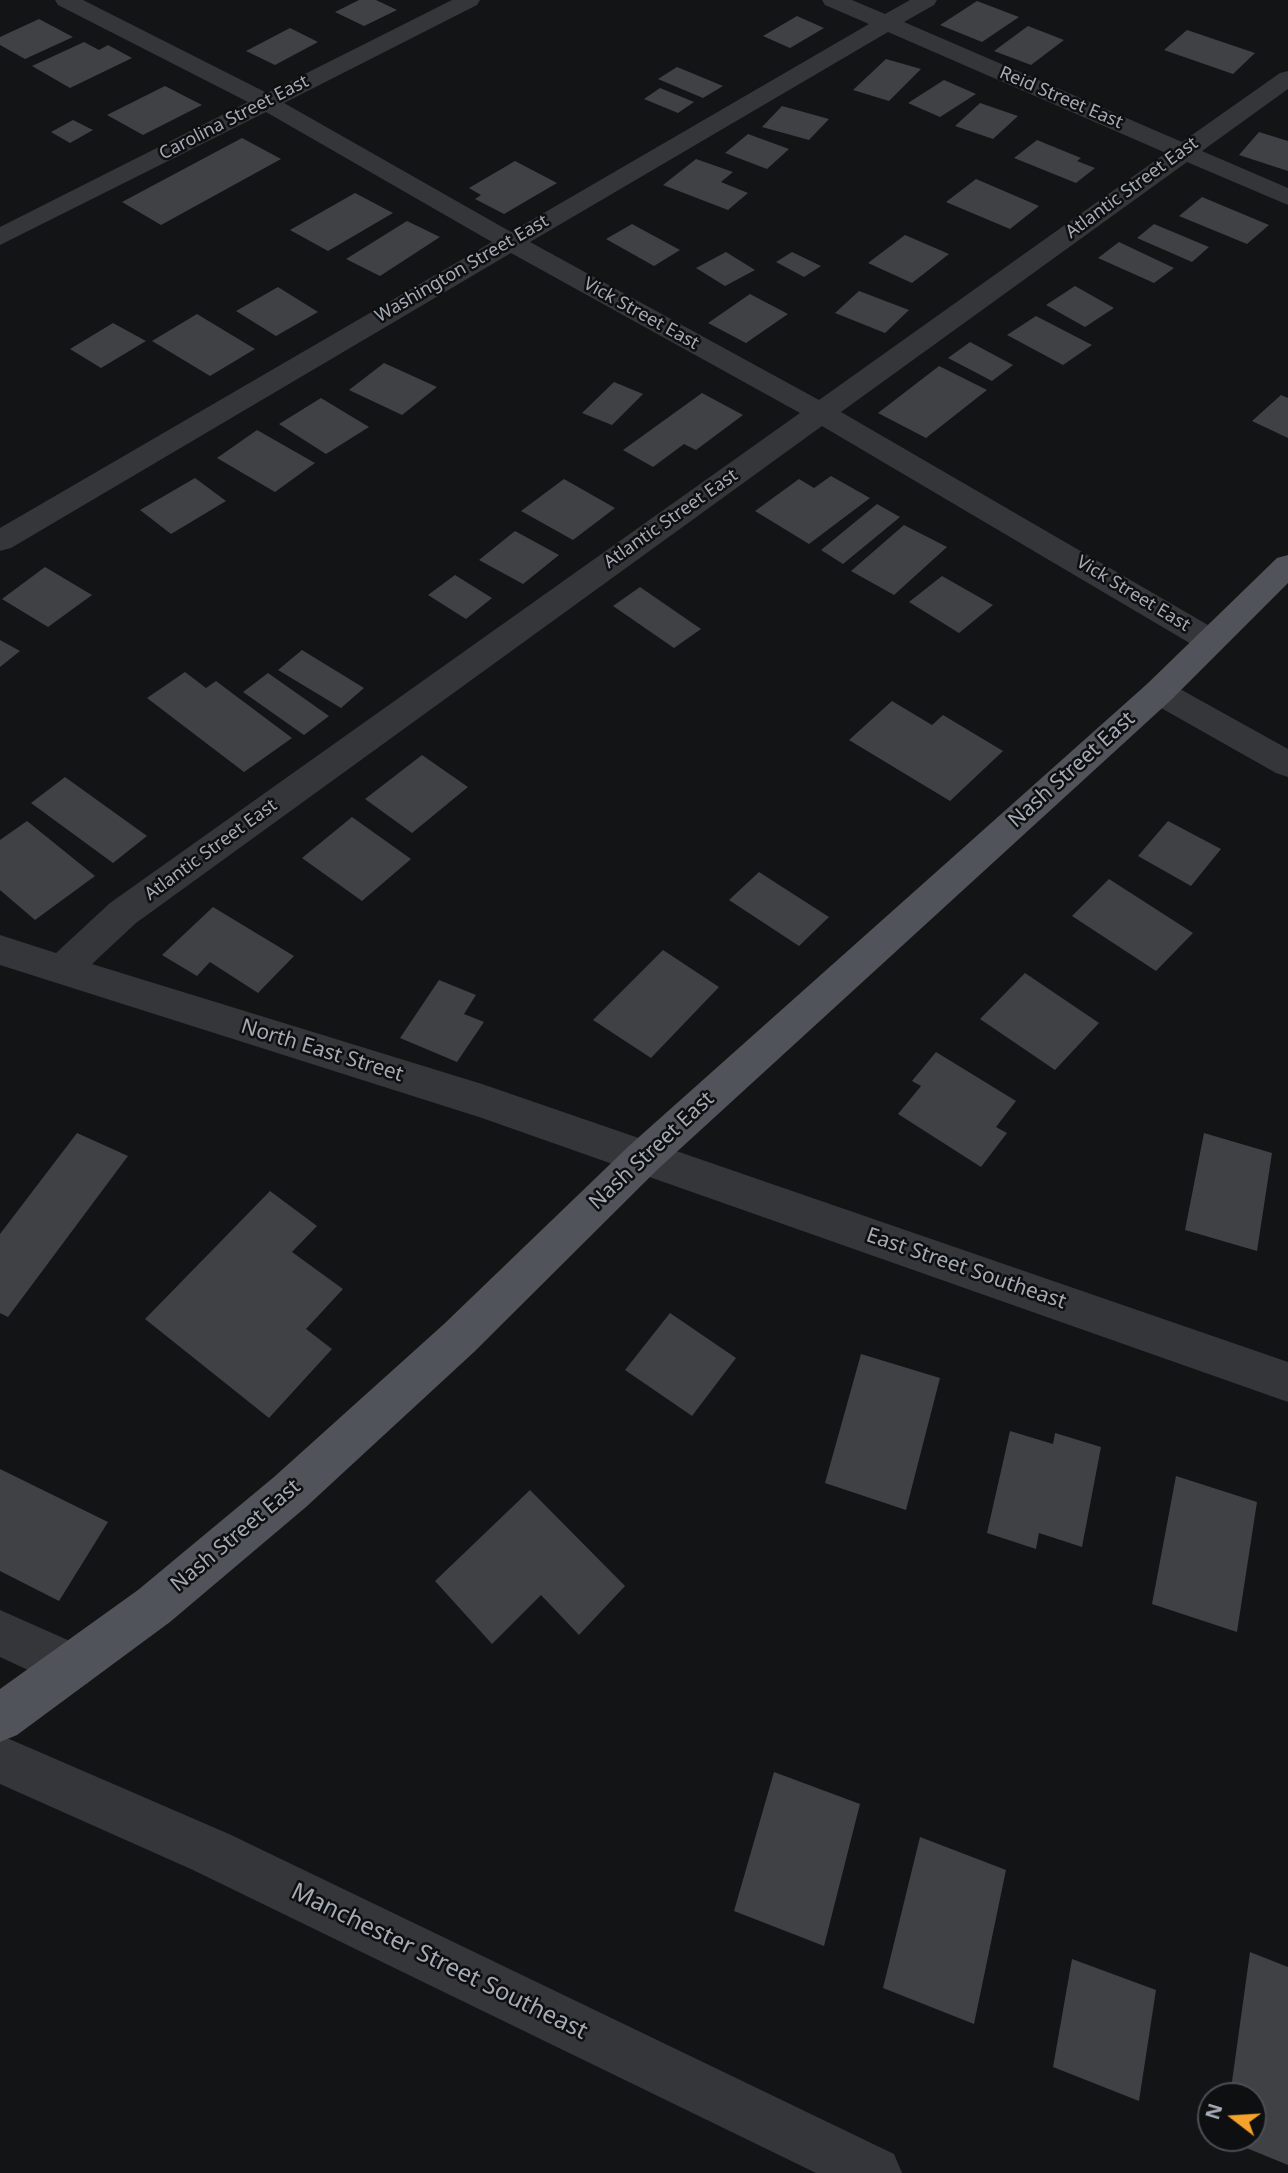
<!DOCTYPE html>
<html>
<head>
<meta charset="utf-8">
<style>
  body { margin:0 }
  #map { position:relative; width:1288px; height:2173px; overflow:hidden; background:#131415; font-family:"Noto Sans",sans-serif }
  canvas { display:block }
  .north { position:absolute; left:1197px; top:2082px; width:70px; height:70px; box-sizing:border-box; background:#0e0f10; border:2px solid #4a4d52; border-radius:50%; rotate:287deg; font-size:19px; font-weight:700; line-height:28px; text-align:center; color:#a5abb6 }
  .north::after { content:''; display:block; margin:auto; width:24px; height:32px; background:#f5a22c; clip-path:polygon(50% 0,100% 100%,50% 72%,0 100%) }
</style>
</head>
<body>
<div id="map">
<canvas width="1288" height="2173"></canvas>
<div class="north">N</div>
</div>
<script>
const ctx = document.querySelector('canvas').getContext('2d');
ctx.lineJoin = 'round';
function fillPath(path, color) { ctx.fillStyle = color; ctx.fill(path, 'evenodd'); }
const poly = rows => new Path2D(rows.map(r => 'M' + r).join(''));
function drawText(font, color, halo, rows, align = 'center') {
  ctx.font = font + ' "Noto Sans",sans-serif'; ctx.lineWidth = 5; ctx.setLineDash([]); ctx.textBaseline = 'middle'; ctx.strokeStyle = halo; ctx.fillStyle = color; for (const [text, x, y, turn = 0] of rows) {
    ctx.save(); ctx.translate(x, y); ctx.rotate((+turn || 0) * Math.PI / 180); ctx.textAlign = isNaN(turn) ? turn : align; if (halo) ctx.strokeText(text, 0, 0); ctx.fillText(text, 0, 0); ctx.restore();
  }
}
const building = poly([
  [359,0,376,0,397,10,364,26,335,12],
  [977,1,1019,17,982,42,940,25],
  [797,16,824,28,790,48,763,36],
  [39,19,73,37,25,59,0,45,0,37],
  [1028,26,1064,40,1031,65,994,51],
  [290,28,318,42,275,65,246,51],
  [1187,30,1255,53,1233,74,1164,50],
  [84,42,99,50,108,45,132,58,70,88,32,66],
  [886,59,921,69,889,101,853,90],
  [677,67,723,86,703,98,658,79],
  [944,80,976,94,940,117,908,103],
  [165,86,202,105,143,135,107,115],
  [660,88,694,102,678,113,644,99],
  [980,103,1018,116,993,139,955,126],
  [782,106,829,119,809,140,762,127],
  [73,120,93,130,70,143,51,132],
  [1259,132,1288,141,1288,171,1239,155],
  [748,134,789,149,767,169,725,153],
  [242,138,281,159,161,225,122,202],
  [1037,140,1081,158,1077,161,1095,168,1076,183,1014,158],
  [696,159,733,172,721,182,748,193,728,210,663,185],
  [515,161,557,183,504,214,475,199,481,195,469,188],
  [976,179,1039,206,1010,229,946,202],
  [355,193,393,213,328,251,290,230],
  [1202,197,1269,225,1247,244,1179,216],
  [407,221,440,237,380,276,346,259],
  [632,224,680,250,654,266,606,239],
  [1154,224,1209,247,1192,262,1137,238],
  [905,235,949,254,912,283,868,263],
  [1119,242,1174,268,1154,283,1098,258],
  [726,252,755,270,725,286,696,268],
  [792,252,821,266,804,277,776,262],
  [1075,286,1114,308,1085,327,1046,305],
  [278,287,318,312,276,336,236,311],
  [859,291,909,310,885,333,835,313],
  [750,294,788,314,746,343,708,323],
  [197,314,255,349,210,376,152,341],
  [1036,316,1092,345,1063,365,1007,335],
  [113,323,146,341,101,368,70,349],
  [970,342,1013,365,992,381,948,358],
  [384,363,437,387,402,415,349,390],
  [939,366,987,390,926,438,878,413],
  [614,382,643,394,612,425,582,413],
  [702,393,743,415,696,450,684,444,653,467,623,450],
  [1281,395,1288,398,1288,438,1252,421],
  [321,398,369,427,326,454,279,424],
  [257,430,315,463,275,492,217,458],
  [831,476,870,498,809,544,755,511,799,479,814,488],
  [195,478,226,501,171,534,140,510],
  [564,479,615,508,573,540,521,511],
  [877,504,900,517,843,564,821,550],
  [904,525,947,547,894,595,851,571],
  [515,531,559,555,523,584,479,560],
  [45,567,92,595,48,627,2,599],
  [455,575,492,598,466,619,428,595],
  [942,576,993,605,959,633,909,602],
  [640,587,701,629,674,648,613,606],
  [0,640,20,651,0,667],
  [302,650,364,688,341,708,278,670],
  [185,672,206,688,216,681,292,738,244,772,147,698],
  [268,673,329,716,304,735,243,692],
  [892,701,932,725,943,715,1003,751,950,801,849,740],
  [422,755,468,787,412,833,365,799],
  [65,777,147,836,113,863,31,803],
  [352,817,411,859,362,901,302,858],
  [27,821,95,876,35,920,0,890,0,840],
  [1168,821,1221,849,1191,886,1138,856],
  [759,872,829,917,799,946,729,900],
  [1109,879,1193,933,1156,971,1072,916],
  [213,907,294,956,258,993,210,962,197,976,162,955],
  [663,950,719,987,651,1058,593,1020],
  [1025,973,1099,1023,1055,1070,980,1019],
  [439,980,476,995,464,1014,484,1022,457,1062,400,1038],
  [936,1052,1016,1101,996,1127,1007,1133,981,1167,898,1114,921,1086,912,1081],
  [77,1133,128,1156,8,1317,0,1313,0,1234],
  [1204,1133,1272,1153,1257,1251,1185,1230],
  [270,1191,317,1226,292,1252,343,1289,306,1329,332,1349,269,1418,145,1319],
  [670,1313,736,1358,692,1416,625,1370],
  [861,1354,940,1378,906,1510,825,1483],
  [1010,1431,1053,1444,1055,1433,1101,1447,1082,1547,1039,1533,1036,1549,987,1533],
  [0,1469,108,1522,59,1601,0,1571],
  [1176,1476,1257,1502,1237,1632,1152,1604],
  [530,1490,625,1586,579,1635,541,1595,492,1644,435,1581],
  [774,1772,860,1804,824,1946,734,1911],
  [920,1837,1006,1870,974,2024,883,1988],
  [1250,1952,1288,1967,1288,2165,1222,2138,1253,2138,1253,2096,1230,2096],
  [1072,1959,1156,1990,1139,2101,1053,2067]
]);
const minor = poly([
  [55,0,83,0,267,93,452,0,480,0,477,5,284,103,511,232,869,24,825,5,822,0,852,0,885,14,910,0,937,0,934,5,904,22,1182,142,1280,73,1288,71,1288,89,1202,151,1288,188,1288,205,1187,162,841,412,1220,632,1225,640,1220,648,1209,651,1198,648,822,426,136,923,92,964,482,1084,1288,1362,1288,1402,482,1118,0,965,0,935,56,953,110,903,800,413,511,253,11,548,0,551,0,528,492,242,266,112,0,245,0,227,248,102,58,5,55,0],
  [888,32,1166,153,819,400,530,242,888,32],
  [1159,680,1171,684,1288,749,1288,777,1276,773,1147,700,1143,692,1147,684,1159,680],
  [0,1610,88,1649,95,1666,88,1683,71,1690,0,1657,0,1610],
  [0,1735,229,1834,894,2154,902,2173,816,2173,193,1870,0,1784,0,1735]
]);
const major = poly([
  [1288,555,1288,583,1171,700,658,1169,474,1352,306,1507,170,1622,17,1735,0,1742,0,1689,138,1590,274,1477,444,1324,630,1145,1147,684,1277,558,1288,555]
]);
const farStreetnames = [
  ["Reid Street East",1061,98,23],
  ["Carolina Street East",234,118,-27],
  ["Atlantic Street East",1132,188,-36],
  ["Washington Street East",462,269,-30],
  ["Vick Street East",641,314,29],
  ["Atlantic Street East",671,519,-35],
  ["Vick Street East",1133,594,31],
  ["Atlantic Street East",211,850,-36]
];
const streetNames = [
  ["Nash Street East",1072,770,-42],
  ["North East Street",322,1051,17],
  ["Nash Street East",652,1151,-43],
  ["East Street Southeast",966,1269,19],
  ["Nash Street East",236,1536,-40]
];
const nearStreetnames = [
  ["Manchester Street Southeast",439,1962,26]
];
fillPath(building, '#3f4145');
fillPath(minor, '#34363a');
fillPath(major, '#505359');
drawText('18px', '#a5abb6', '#0e0f10', farStreetnames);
drawText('21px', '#a5abb6', '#0e0f10', streetNames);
drawText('24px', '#a5abb6', '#0e0f10', nearStreetnames);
</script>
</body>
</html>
